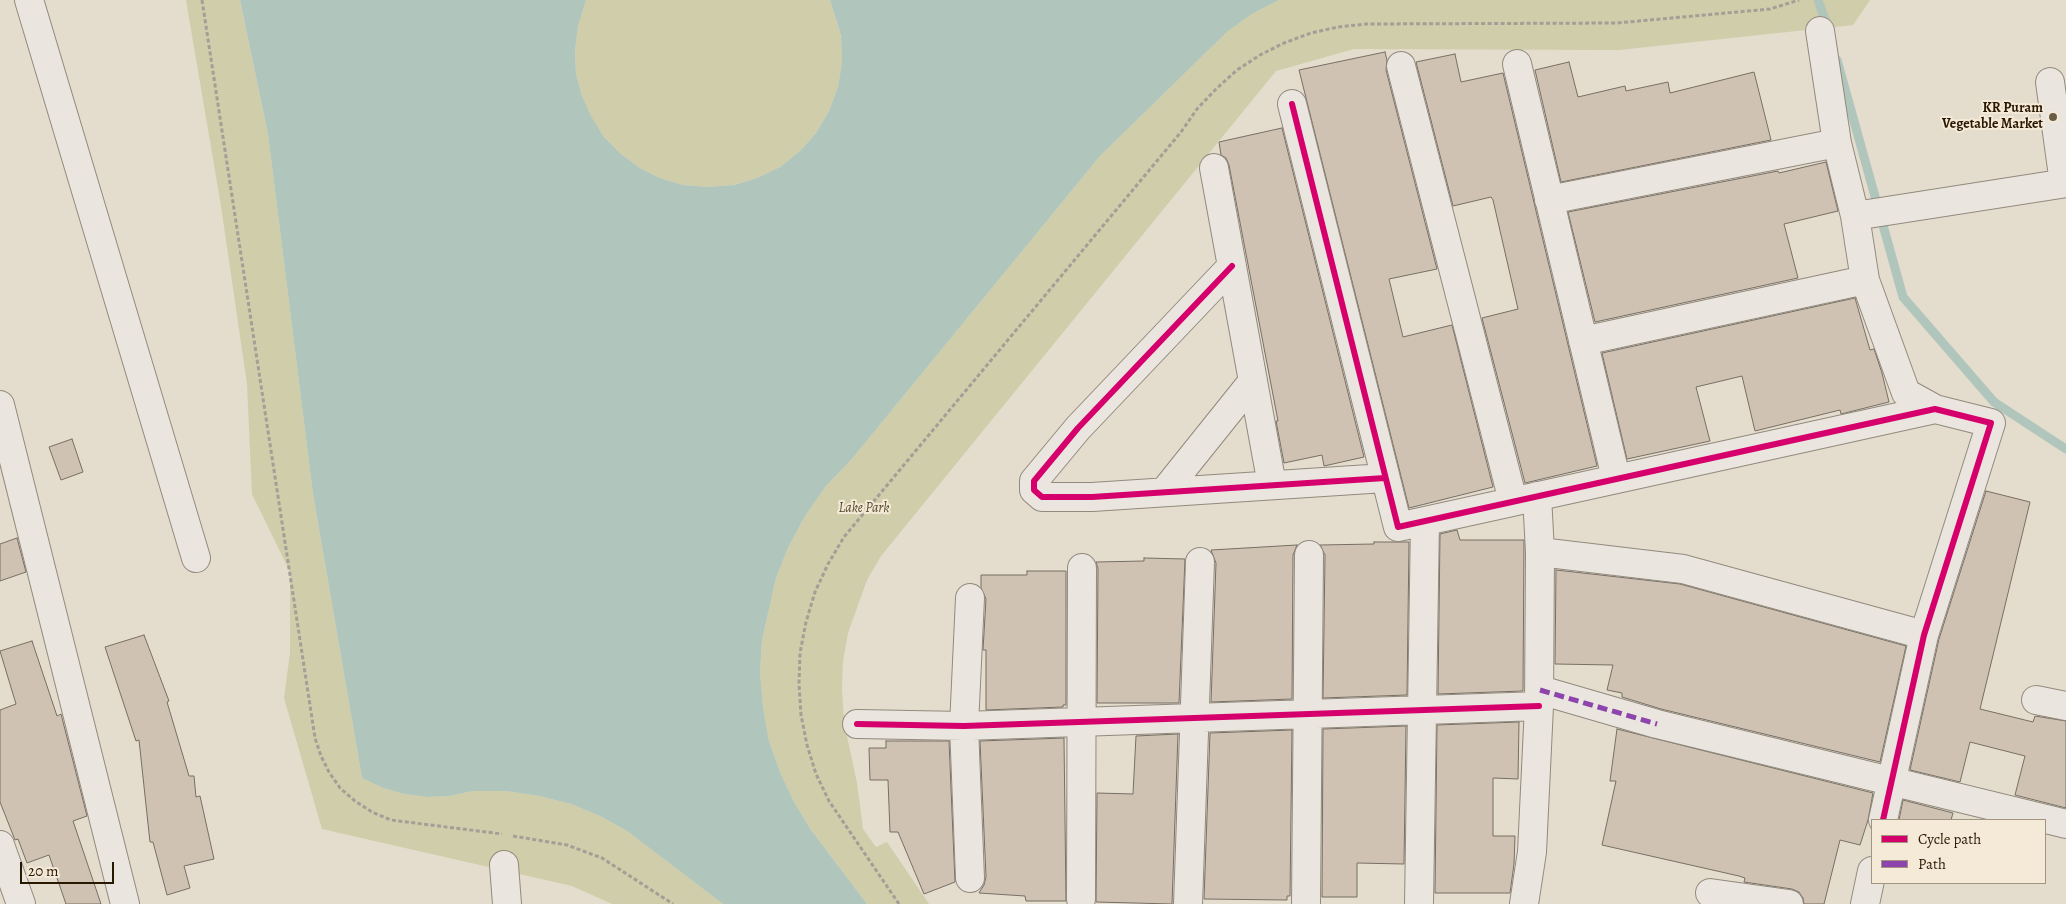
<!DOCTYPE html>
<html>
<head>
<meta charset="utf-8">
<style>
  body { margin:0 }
  #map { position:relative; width:2066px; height:904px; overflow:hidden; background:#e4dccc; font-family:Alegreya,serif }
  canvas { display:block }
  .legend { position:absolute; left:1871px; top:819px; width:175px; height:65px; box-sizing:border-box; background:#f5ead7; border:1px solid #a39681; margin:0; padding:6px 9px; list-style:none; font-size:15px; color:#291801 }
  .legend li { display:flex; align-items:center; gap:10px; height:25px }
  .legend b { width:25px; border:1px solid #a39681 }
  .scale { position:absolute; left:20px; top:862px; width:94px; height:22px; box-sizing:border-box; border:2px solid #291801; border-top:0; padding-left:6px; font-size:15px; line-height:18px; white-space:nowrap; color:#291801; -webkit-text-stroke:4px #f5ead7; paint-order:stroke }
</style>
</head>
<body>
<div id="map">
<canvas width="2066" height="904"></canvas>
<ul class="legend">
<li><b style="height:6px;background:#d6006c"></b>Cycle path</li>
<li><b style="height:6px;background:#8e44ad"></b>Path</li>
</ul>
<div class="scale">20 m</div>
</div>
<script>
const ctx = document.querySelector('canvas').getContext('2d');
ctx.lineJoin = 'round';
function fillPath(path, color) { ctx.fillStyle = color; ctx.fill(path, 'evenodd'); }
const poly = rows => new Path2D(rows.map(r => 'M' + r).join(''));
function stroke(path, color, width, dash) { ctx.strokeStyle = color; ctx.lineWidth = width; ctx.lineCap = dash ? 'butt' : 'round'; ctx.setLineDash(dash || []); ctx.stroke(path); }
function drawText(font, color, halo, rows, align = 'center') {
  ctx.font = font + ' Alegreya,serif'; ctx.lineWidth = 4; ctx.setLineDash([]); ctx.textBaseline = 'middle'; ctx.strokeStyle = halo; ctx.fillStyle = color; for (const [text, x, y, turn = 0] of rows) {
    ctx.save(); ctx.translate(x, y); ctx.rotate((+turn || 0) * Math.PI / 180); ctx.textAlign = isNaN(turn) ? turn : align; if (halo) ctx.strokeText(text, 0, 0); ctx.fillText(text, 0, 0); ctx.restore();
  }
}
const green = poly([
  [186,0,240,0,268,134,313,494,362,778,383,788,404,794,427,797,450,796,473,791,506,791,539,796,571,804,600,816,627,831,723,904,612,904,572,886,322,829,284,698,290,653,290,572,252,494,247,384,221,206],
  [586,0,830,0,841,37,842,62,838,87,829,111,816,133,800,151,780,167,757,178,733,185,708,187,683,185,660,178,640,168,621,154,604,137,591,118,582,96,576,74,575,50,578,27],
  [1279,0,1870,0,1853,25,1619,50,1354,49,1276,71,881,556,867,580,848,633,843,661,842,689,844,722,857,783,863,829,876,847,887,842,929,904,867,904,811,830,794,802,780,772,769,741,763,707,760,672,762,640,776,578,788,548,805,516,826,486,851,460,1100,156,1228,31,1252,14]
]);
const water = poly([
  [240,0,586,0,578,27,575,50,576,74,582,96,592,118,604,137,621,154,640,168,660,178,683,185,708,187,734,185,757,178,780,167,800,151,816,133,829,111,838,87,842,62,841,36,830,0,1279,0,1252,14,1228,31,1100,156,851,460,826,486,805,516,788,548,776,578,762,640,760,672,763,707,769,741,780,772,794,802,811,830,867,904,723,904,627,831,600,816,571,804,539,796,506,791,473,791,450,796,427,797,404,794,383,788,362,778,313,494,268,134]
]);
const stream = poly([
  [1818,0,1828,28],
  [1837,60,1903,297,1994,402,2066,449]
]);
const building = poly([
  [1385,52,1387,60,1386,70,1437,269,1389,279,1403,337,1452,325,1493,487,1409,508,1299,70,1385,52],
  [1455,54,1461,82,1503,73,1597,466,1525,483,1482,318,1518,309,1493,200,1491,197,1453,206,1416,62,1455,54],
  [1569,62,1578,97,1625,86,1626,91,1668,82,1670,93,1754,72,1771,140,1561,182,1535,70,1569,62],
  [1282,128,1364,457,1324,466,1322,455,1284,463,1276,421,1278,421,1229,165,1226,158,1221,155,1219,142,1282,128],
  [1826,162,1838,211,1784,224,1798,278,1595,322,1568,212,1778,171,1779,173,1826,162],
  [1855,298,1870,350,1874,349,1882,373,1889,402,1841,414,1840,410,1755,431,1742,376,1696,387,1710,441,1627,459,1602,353,1855,298],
  [72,439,83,472,61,480,49,447,72,439],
  [1986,491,2030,502,1980,709,2033,722,2035,716,2066,721,2066,808,2015,795,2025,756,1970,742,1960,782,1910,770,1939,639,1986,491],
  [1457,530,1460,540,1524,540,1523,691,1438,694,1440,534,1457,530],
  [17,538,26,572,0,581,0,544,17,538],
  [1374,542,1409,542,1407,695,1323,698,1325,555,1320,545,1374,544,1374,542],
  [1297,545,1293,555,1292,699,1211,702,1216,563,1211,550,1297,545],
  [1144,558,1185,559,1179,703,1097,703,1098,568,1096,562,1144,561,1144,558],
  [1556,570,1680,584,1906,646,1880,762,1661,709,1622,697,1622,693,1607,690,1613,665,1555,664,1556,570],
  [1027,571,1066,571,1066,705,1063,705,1063,707,986,710,986,650,983,650,986,599,981,588,981,575,1027,575,1027,571],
  [144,635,169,701,167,702,189,776,194,776,196,797,200,796,214,859,184,866,190,888,167,895,153,842,150,842,139,740,136,741,105,647,144,635],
  [32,641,57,716,61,714,87,816,73,821,101,904,66,904,49,855,27,863,18,839,15,840,0,802,0,710,16,704,0,651,32,641],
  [1519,722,1518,779,1493,778,1493,836,1515,836,1514,864,1510,893,1435,893,1437,725,1519,722],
  [1406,726,1404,864,1357,863,1357,897,1322,897,1323,729,1406,726],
  [1617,729,1873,793,1868,820,1860,845,1840,840,1824,904,1804,904,1803,898,1799,892,1792,889,1744,882,1745,878,1739,876,1602,845,1616,781,1610,781,1617,729],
  [1292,730,1290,896,1287,896,1287,900,1204,899,1210,733,1292,730],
  [1178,734,1172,904,1096,902,1097,793,1133,794,1136,736,1178,734],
  [1064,738,1066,901,1026,901,1025,896,979,893,984,885,986,877,980,741,1064,738],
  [886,741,949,741,955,882,924,894,898,832,890,832,888,780,870,780,869,748,886,748,886,741],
  [1903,800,1953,813,1951,820,1899,820,1903,800]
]);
const path = poly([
  [202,0,315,738,321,756,329,772,340,788,355,801,372,812,391,820,502,834],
  [513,836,567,845,602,858,673,904],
  [899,904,829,801,816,774,807,745,801,715,799,684,800,653,806,622,815,592,828,564,844,537,1181,132,1197,109,1216,89,1237,70,1260,55,1284,43,1311,33,1338,27,1366,24,1617,23,1770,9,1799,0]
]);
const minor = poly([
  [29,0,196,558],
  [1820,31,1837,143,1855,216,1865,280,1906,393,1935,409],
  [1517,64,1616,478],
  [1401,66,1513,501],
  [2050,82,2064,183],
  [1292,104,1398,527,1935,409,1991,423,1924,635,1883,820],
  [1214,168,1272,485],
  [1549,200,1837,143],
  [1855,216,2066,183],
  [1232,266,1078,428,1034,481,1034,490,1042,497,1092,497,1385,478],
  [1583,341,1865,280],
  [0,405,125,904],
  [1164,492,1253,381],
  [1537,496,1540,552],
  [970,598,964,726,970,878],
  [1540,690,1657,724,2066,824],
  [2036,700,2066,706],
  [857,724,964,726,1539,706],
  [0,845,21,904],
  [504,865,507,904],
  [1710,893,1789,904],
  [1081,899,1082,568],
  [1188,904,1200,562],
  [1306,904,1309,555],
  [1419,904,1425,521],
  [1524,904,1532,852,1539,706,1540,552,1683,569,1924,635],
  [1865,904,1872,871]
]);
const quiet = poly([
  [1540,690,1657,724]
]);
const cycleway = poly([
  [1292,104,1398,527,1935,409,1991,423,1924,635,1883,820],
  [1232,266,1078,428,1034,481,1034,490,1042,497,1092,497,1385,478],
  [857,724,964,726,1539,706]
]);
const markers = [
  [2053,117,5,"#6a5d48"]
];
const poiNames = [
  ["KR Puram",2043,109],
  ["Vegetable Market",2043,125]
];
const parkNames = [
  ["Lake Park",864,509]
];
fillPath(green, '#d0cdaa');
fillPath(water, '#b0c6bc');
stroke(stream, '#b0c6bc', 9);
fillPath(building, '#d0c2b3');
stroke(building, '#766f64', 1);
stroke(minor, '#918a7e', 30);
stroke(path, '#a39e96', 3, [4, 2.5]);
stroke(minor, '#eae5de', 28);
stroke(quiet, '#8e44ad', 5, [10, 5]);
stroke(cycleway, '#d6006c', 6);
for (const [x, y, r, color] of markers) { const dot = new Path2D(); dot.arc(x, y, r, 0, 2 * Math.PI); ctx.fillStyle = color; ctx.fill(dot); stroke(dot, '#f5ead7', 2); }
drawText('bold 14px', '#291801', '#f5ead7', poiNames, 'right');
drawText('italic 14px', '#564a2b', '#f5ead7', parkNames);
</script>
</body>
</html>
